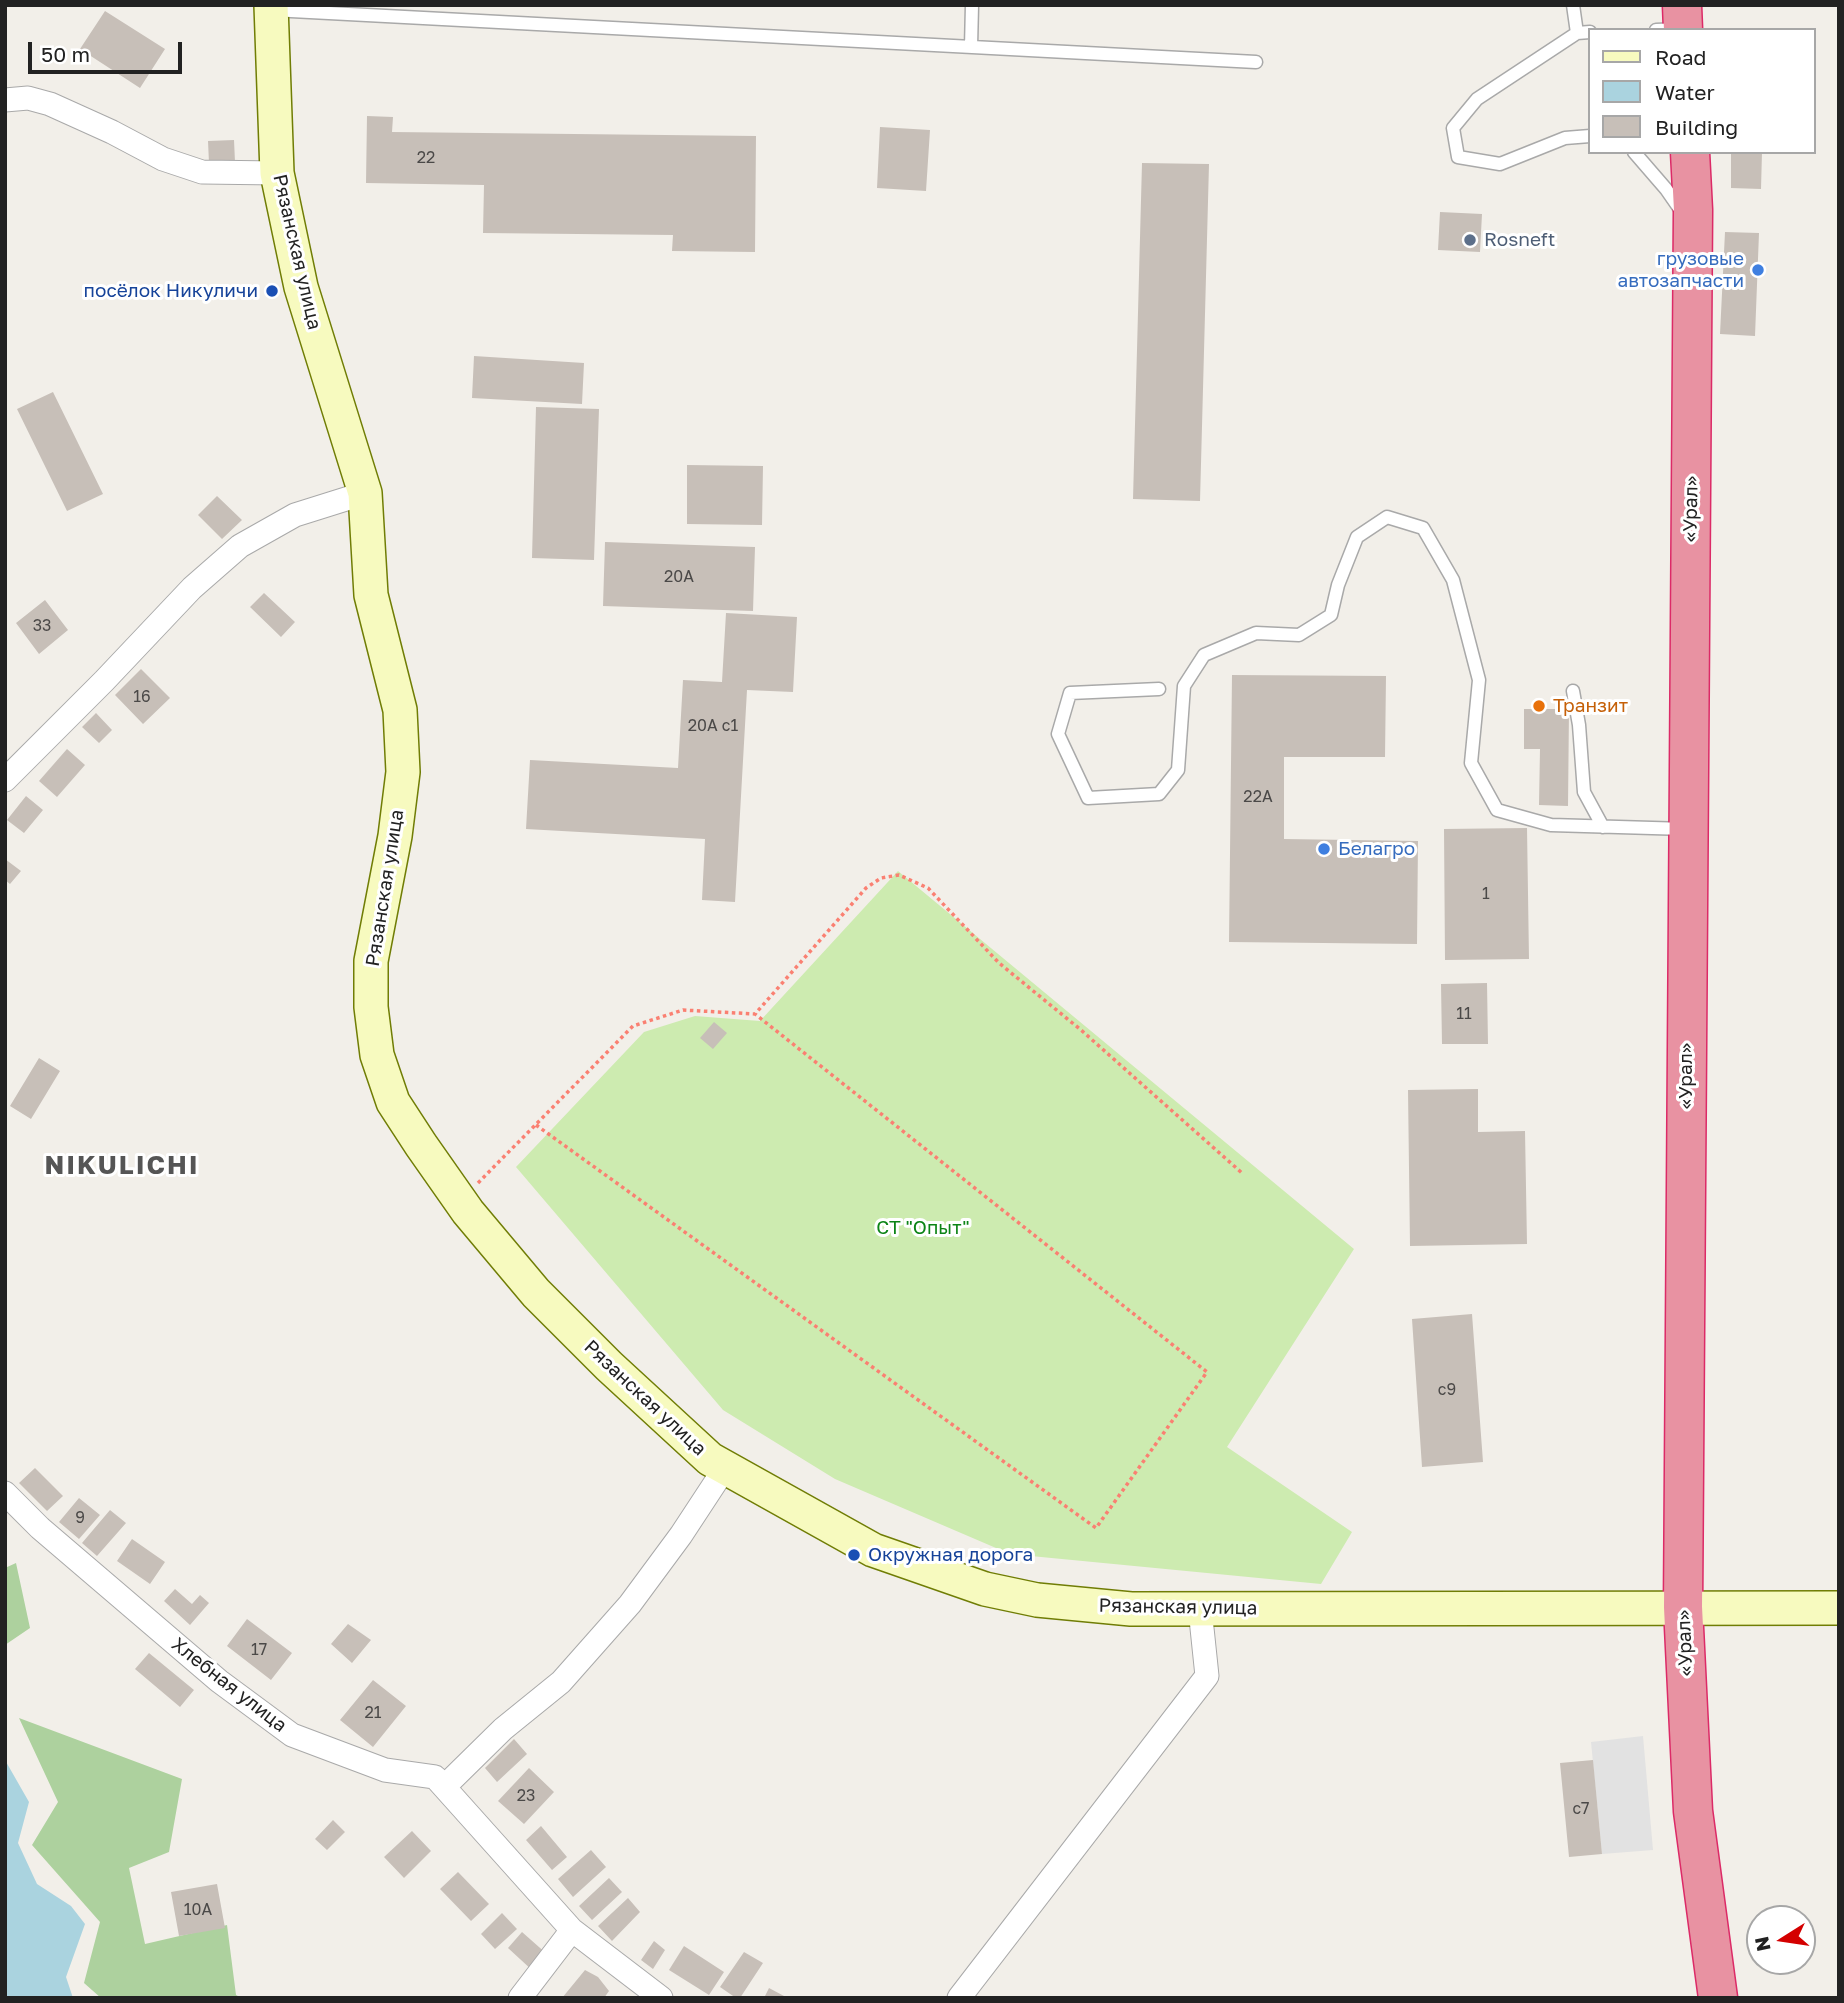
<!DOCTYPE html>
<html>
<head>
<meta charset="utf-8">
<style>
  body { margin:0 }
  #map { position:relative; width:1844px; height:2003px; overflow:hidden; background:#f2efe9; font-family:"Golos Text",sans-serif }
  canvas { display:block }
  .frame { position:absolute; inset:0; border:7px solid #222; pointer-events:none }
  .legend { position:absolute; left:1588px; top:28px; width:228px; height:126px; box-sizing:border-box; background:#fff; border:2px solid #a7a7a7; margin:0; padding:9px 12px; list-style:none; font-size:21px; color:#222 }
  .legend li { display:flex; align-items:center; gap:14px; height:35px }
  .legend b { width:35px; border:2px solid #a7a7a7 }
  .north { position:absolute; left:1746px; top:1905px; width:70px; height:70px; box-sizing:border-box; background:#fff; border:2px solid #a7a7a7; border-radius:50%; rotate:258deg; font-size:19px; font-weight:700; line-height:28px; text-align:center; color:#222 }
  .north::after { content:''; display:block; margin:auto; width:24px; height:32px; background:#d40000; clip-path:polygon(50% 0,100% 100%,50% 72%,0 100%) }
  .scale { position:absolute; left:28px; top:42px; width:154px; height:32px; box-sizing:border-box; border:4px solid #222; border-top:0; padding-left:9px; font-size:21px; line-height:24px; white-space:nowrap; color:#222; -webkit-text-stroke:5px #fff; paint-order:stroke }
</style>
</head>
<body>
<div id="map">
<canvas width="1844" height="2003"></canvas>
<div class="frame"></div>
<ul class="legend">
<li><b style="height:9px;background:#f7fabf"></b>Road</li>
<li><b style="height:19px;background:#aad3df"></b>Water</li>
<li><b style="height:19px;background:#c7bfb8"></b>Building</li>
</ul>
<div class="north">N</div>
<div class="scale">50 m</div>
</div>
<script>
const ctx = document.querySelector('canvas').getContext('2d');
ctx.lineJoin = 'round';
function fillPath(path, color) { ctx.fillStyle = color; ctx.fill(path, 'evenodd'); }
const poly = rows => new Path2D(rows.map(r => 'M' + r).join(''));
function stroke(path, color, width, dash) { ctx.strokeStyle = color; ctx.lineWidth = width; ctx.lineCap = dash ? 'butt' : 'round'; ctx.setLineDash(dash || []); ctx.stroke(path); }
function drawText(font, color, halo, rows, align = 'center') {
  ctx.font = font + ' "Golos Text",sans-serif'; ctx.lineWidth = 6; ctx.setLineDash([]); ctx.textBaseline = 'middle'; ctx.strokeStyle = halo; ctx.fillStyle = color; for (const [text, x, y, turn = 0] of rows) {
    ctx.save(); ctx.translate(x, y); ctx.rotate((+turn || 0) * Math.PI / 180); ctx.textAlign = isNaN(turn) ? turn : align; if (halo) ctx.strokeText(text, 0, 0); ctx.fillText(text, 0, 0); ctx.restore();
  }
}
const grass = poly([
  [898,871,1354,1249,1227,1447,1352,1532,1321,1584,1010,1554,835,1479,723,1410,516,1167,644,1032,695,1016,760,1021]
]);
const forest = poly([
  [16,1563,30,1628,5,1645,5,1568],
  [19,1718,182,1779,169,1852,129,1868,145,1944,227,1925,236,1995,242,1998,101,1998,84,1983,100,1922,32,1845,58,1802]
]);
const parking = poly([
  [1643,1736,1653,1850,1602,1854,1591,1742]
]);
const water = poly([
  [5,1760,29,1802,18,1843,37,1884,71,1906,85,1924,66,1977,73,1998,5,1998]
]);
const building = poly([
  [105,11,165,49,140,88,80,49],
  [367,116,393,117,392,132,756,136,755,252,672,251,673,235,483,233,484,185,366,183],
  [880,127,930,130,926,191,877,188],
  [234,140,235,162,209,163,208,141],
  [1731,152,1762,152,1761,189,1731,188],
  [1142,163,1209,164,1200,501,1133,499],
  [1440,212,1482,214,1480,252,1438,250],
  [1725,232,1759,233,1755,336,1720,334],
  [474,356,584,363,582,404,472,398],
  [53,392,103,494,67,511,17,409],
  [536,407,599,409,594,560,532,558],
  [687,465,763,466,762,525,687,524],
  [217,496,242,520,222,539,198,515],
  [605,542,755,547,753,611,603,606],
  [264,593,295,622,281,637,250,607],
  [45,600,68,630,39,654,16,623],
  [726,613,797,617,793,692,747,690,735,902,702,900,705,839,526,829,530,760,678,768,683,680,722,682],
  [141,669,170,698,143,724,115,695],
  [1232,675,1386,676,1385,757,1284,757,1284,839,1418,841,1417,944,1229,942],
  [1524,709,1569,709,1568,806,1539,805,1540,749,1524,749],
  [96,713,112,730,99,743,82,727],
  [67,749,85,765,57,797,39,781],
  [26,796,43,810,24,833,7,820],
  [1527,828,1529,959,1445,960,1444,829],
  [5,859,21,871,10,884,5,880],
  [1487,983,1488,1044,1442,1044,1441,984],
  [714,1022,727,1033,713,1049,700,1038],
  [39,1058,60,1071,31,1119,10,1106],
  [1478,1089,1478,1132,1525,1131,1527,1244,1410,1246,1408,1090],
  [1472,1314,1483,1462,1422,1467,1412,1319],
  [35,1468,63,1496,47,1511,19,1483],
  [79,1498,100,1515,79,1539,59,1522],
  [110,1510,126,1523,97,1556,82,1543],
  [132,1539,165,1562,150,1584,117,1561],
  [175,1589,192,1604,200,1595,209,1603,190,1625,164,1601],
  [247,1619,292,1653,271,1680,227,1646],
  [348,1624,371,1640,352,1663,331,1644],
  [149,1653,194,1690,180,1707,135,1669],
  [373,1680,406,1706,373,1747,340,1720],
  [514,1739,527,1754,497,1782,485,1768],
  [1593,1760,1602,1854,1569,1857,1560,1763],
  [529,1768,554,1792,524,1824,498,1801],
  [333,1820,345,1832,327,1850,315,1839],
  [541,1826,567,1857,552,1870,526,1840],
  [412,1831,431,1851,404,1878,384,1857],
  [591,1850,606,1867,573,1897,558,1879],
  [458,1872,489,1904,471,1921,440,1889],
  [609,1878,622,1892,592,1920,579,1906],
  [217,1884,225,1928,179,1936,171,1892],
  [628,1898,640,1912,612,1941,598,1926],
  [502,1913,517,1929,495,1949,481,1934],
  [522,1932,548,1955,533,1971,508,1948],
  [654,1941,665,1950,653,1969,641,1960],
  [684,1946,724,1972,709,1995,669,1970],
  [744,1952,763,1963,740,1998,736,1998,720,1987],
  [585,1970,598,1977,609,1991,604,1998,562,1998],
  [769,1988,784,1996,783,1998,764,1998]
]);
const path = poly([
  [536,1125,1096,1528,1207,1372,755,1014],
  [478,1183,633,1026,683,1010,755,1014,866,888,881,878,899,875,928,888,999,963,1081,1030,1242,1173]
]);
const lane = poly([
  [1573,5,1577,33,1590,32],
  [272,10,1256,62],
  [1656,30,1680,29],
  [1577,33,1477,99,1453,128,1458,157,1500,164,1565,138,1590,136],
  [971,47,972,5],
  [1634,152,1666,189,1682,212],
  [1159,689,1070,693,1058,734,1088,798,1159,794,1178,770,1184,686,1204,655,1256,633,1299,635,1331,615,1338,585,1357,537,1387,517,1423,528,1453,580,1479,680,1471,763,1497,810,1551,825,1686,829],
  [1573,691,1579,725,1584,792,1603,827]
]);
const street = poly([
  [5,100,28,98,50,104,112,132,163,159,202,172,277,173],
  [5,780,104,681,192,588,240,546,295,515,365,493],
  [5,1493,40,1528,219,1681,292,1735,385,1770,435,1777,572,1930,661,1998],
  [444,1787,503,1729,561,1682,630,1604,681,1535,725,1468],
  [520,1998,572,1930],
  [959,1998,1207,1676,1200,1609]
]);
const secondary = poly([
  [271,5,277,173,301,287,365,493,371,595,400,710,403,772,395,836,371,961,371,1007,377,1055,393,1102,421,1145,468,1212,536,1293,609,1366,710,1459,873,1550,985,1589,1037,1600,1131,1609,1839,1608]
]);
const highway = poly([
  [1682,5,1683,30],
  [1690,152,1693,210,1683,1607,1693,1811,1718,1998]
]);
const markers = [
  [1470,240,7,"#5c6f8a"],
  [1758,270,7,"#3f7fe0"],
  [272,291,7,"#1a4fb4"],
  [1539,706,7,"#e8710a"],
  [1324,849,7,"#3f7fe0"],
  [854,1555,7,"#1a4fb4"]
];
const numberNames = [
  ["22",426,158],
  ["20А",679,577],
  ["33",42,626],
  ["16",142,697],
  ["20А с1",713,726],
  ["22А",1258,797],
  ["1",1486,894],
  ["11",1464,1014],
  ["с9",1447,1390],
  ["9",80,1518],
  ["17",259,1650],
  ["21",373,1713],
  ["23",526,1796],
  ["с7",1581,1809],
  ["10А",198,1910]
];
const serviceNames = [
  ["Rosneft",1484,240]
];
const streetNames = [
  ["Рязанская улица",297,252,77],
  ["«Урал»",1691,509,-89],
  ["Рязанская улица",385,888,-81],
  ["«Урал»",1686,1076,-90],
  ["Рязанская улица",645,1398,43],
  ["Рязанская улица",1178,1607,1],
  ["«Урал»",1685,1643,-92],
  ["Хлебная улица",229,1685,38]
];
const shopNames = [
  ["грузовые",1744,259],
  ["автозапчасти",1744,281],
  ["Белагро",1338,849,"left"]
];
const transitNames = [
  ["посёлок Никуличи",258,291],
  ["Окружная дорога",868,1555,"left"]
];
const foodNames = [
  ["Транзит",1553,706]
];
const parkNames = [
  ["СТ \"Опыт\"",923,1228]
];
const districtNames = [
  ["NIKULICHI",122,1166]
];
fillPath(grass, '#cdebb0');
fillPath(forest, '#add19e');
fillPath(parking, '#e2e2e2');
fillPath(water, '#aad3df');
fillPath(building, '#c7bfb8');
stroke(lane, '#a9a9a9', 15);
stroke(street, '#a9a9a9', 25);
stroke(secondary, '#707d05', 36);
stroke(highway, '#dc2a67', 41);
stroke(path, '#fa8072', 3.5, [3.5, 3.5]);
stroke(lane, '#fff', 12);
stroke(street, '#fff', 23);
stroke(secondary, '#f7fabf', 33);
stroke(highway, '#e892a2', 38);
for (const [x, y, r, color] of markers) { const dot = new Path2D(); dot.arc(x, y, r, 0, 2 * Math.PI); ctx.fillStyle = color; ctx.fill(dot); stroke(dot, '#fff', 2.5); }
drawText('16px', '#4b4948', null, numberNames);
drawText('19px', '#4e5e75', '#fff', serviceNames, 'left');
drawText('19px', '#222', '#fff', streetNames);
drawText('19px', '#366cbe', '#fff', shopNames, 'right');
drawText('19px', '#164399', '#fff', transitNames, 'right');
drawText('19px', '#c56008', '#fff', foodNames, 'left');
drawText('19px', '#0c8416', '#fff', parkNames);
ctx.letterSpacing = '2px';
drawText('bold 26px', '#555', '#fff', districtNames);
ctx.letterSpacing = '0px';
</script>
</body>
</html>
